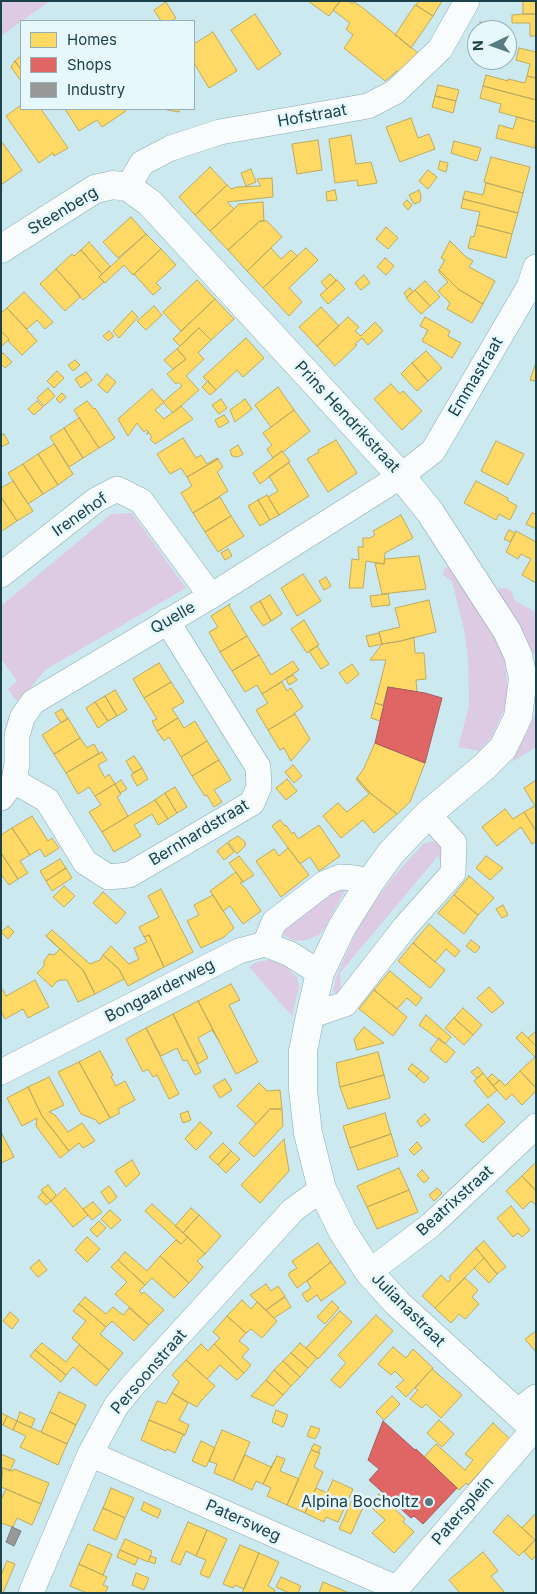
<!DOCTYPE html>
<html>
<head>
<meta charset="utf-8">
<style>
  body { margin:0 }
  #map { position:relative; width:537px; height:1594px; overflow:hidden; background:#cde9f0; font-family:Inter,sans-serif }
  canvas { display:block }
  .frame { position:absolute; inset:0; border:2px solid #1b414a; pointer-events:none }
  .legend { position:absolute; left:20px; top:20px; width:175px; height:90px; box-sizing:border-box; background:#e7f8fc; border:1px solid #95afb5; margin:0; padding:6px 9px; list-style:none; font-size:15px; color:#1b414a }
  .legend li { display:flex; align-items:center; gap:10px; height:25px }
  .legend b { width:25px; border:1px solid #95afb5 }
  .north { position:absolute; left:467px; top:20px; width:50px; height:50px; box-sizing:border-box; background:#e7f8fc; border:1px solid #95afb5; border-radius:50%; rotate:267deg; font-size:14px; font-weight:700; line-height:20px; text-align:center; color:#1b414a }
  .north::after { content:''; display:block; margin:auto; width:18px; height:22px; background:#597c84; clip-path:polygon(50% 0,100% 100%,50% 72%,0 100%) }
</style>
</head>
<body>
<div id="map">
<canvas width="537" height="1594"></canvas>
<div class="frame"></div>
<ul class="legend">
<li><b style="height:14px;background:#ffd966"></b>Homes</li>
<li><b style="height:14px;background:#e06666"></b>Shops</li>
<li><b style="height:14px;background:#999"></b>Industry</li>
</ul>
<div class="north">N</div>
</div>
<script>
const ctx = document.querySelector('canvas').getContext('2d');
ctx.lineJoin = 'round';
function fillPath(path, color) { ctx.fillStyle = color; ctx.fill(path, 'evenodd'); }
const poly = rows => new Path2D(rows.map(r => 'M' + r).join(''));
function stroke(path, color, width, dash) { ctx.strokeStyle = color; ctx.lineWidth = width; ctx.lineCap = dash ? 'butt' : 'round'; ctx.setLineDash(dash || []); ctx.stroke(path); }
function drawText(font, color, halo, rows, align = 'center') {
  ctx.font = font + ' Inter,sans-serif'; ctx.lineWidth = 5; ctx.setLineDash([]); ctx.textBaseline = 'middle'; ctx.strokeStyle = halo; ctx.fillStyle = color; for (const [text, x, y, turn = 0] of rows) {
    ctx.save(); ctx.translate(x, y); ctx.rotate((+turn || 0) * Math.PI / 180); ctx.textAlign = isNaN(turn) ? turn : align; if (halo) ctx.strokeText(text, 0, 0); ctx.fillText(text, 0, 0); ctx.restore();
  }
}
const green = poly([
  [1,1,50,1,1,36],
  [132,513,186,588,45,670,18,703,8,689,17,681,1,659,1,606,111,514],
  [448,567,451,568,493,635,502,651,505,661,508,695,506,705,492,736,479,751,458,747,469,706,468,657,464,629,452,581,443,575,444,569],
  [500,588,504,588,510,590,512,592,515,601,536,612,536,657,529,648,524,634,499,594,498,591],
  [536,711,536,747,512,762,527,733],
  [433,841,440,844,443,847,445,870,438,856,340,973,341,996,336,995,333,990,337,975,362,919,393,877,423,844],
  [337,884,348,885,324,929,319,935,306,940,294,941,285,936,280,929],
  [268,960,275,962,285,966,297,977,299,987,292,1016,249,967,256,962]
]);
const homes = poly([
  [308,1,340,1,329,16,308,1],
  [340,1,348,1,352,4,354,2,363,8,418,53,401,74,397,71,385,81,344,48,353,35,346,29,350,23,333,10,340,1],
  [419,1,442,1,433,16,416,5,419,1],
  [500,1,536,1,536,14,523,14,523,1,500,1],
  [166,2,176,18,171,21,161,21,154,10,166,2],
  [415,5,433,16,411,48,395,35,415,5],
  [255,14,281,54,258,70,231,30,255,14],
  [523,14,536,14,536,36,530,36,530,23,512,23,512,15,523,14],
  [480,22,489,23,488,30,480,30,480,22],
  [213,32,237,71,209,88,194,63,194,44,213,32],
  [519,48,536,52,536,78,527,76,530,64,516,60,519,48],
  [21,56,21,70,15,61,21,56],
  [15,61,21,70,21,81,11,67,15,61],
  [486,75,508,81,508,79,525,83,527,76,536,78,536,100,483,86,486,75],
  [438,85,459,90,456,101,435,96,438,85],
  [483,86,536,100,536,122,499,112,501,104,480,98,483,86],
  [435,96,456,101,453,113,432,107,435,96],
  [21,105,21,109,41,109,68,148,54,156,53,153,39,163,6,116,21,105],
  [65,109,125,109,126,111,102,127,97,120,79,131,65,109],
  [162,109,179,109,179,112,162,109],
  [517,117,536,122,535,148,496,138,499,125,513,129,517,117],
  [411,118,418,138,429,134,435,149,400,162,386,127,411,118],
  [351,135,356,164,371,162,377,183,358,186,357,180,335,183,329,139,351,135],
  [318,140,322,170,297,174,292,144,318,140],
  [1,141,22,170,1,185,1,141],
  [454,141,481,148,477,161,451,153,454,141],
  [491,157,530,167,523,193,484,182,491,157],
  [440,161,448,163,446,172,438,169,440,161],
  [210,167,227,185,195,215,179,197,210,167],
  [251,169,256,182,246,186,241,173,251,169],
  [428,170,437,177,428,189,419,181,428,170],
  [272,178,273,197,227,202,234,209,210,231,195,215,227,185,231,189,237,187,261,186,257,179,272,178],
  [486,183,523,193,518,213,463,199,465,191,483,195,486,183],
  [335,190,337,200,327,201,326,192,335,190],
  [419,190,421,196,420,202,414,204,409,195,419,190],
  [463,199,518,213,512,234,477,225,480,212,461,208,463,199],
  [407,200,412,205,408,210,403,204,407,200],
  [263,202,264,221,260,221,228,250,210,231,239,204,263,202],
  [131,217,146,234,118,258,103,242,131,217],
  [260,221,267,221,282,237,247,271,228,250,260,221],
  [477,225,512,234,506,258,468,248,471,236,474,237,477,225],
  [386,227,398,238,388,249,376,239,386,227],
  [146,234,161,249,133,275,124,265,105,283,99,277,146,234],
  [450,241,466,257,473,261,469,267,495,281,483,304,458,289,439,270,445,260,441,258,450,241],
  [89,242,110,266,102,274,81,250,89,242],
  [271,248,281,259,291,250,297,256,263,288,247,271,271,248],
  [306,248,318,260,289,288,302,302,289,316,263,288,306,248],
  [161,249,176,265,156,283,161,288,153,295,134,274,161,249],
  [81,250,102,274,99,277,104,282,83,300,56,269,72,254,74,256,81,250],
  [385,258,394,266,386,275,377,267,385,258],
  [56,269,78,293,80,297,65,311,40,284,56,269],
  [439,270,458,289,483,304,472,323,447,309,450,303,438,291,448,282,439,272,439,270],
  [330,274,336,280,327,289,321,282,330,274],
  [364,275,370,283,361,290,355,283,364,275],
  [197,280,215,299,181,331,163,312,197,280],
  [337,280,345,289,328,304,320,295,337,280],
  [425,281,440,297,430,306,415,290,425,281],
  [410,288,413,292,407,297,404,293,410,288],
  [415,290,430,306,421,314,406,298,415,290],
  [24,292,53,322,45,329,37,320,27,329,7,308,24,292],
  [215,299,234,319,211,340,199,328,180,346,173,339,215,299],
  [154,306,162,315,146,330,137,321,154,306],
  [321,307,339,326,317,346,299,327,321,307],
  [7,308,37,341,22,355,8,341,9,339,1,331,1,313,7,308],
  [132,311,138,317,119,338,113,331,132,311],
  [348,317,359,327,355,331,361,336,375,322,383,331,368,345,362,338,355,344,357,345,335,366,317,346,348,317],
  [425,317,450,331,448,336,461,343,452,358,422,341,428,330,420,326,425,317],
  [199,328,211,340,198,353,204,359,186,376,199,390,173,413,163,402,182,386,178,382,176,384,167,374,186,359,177,349,199,328],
  [1,331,9,339,1,347,1,331],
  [109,331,114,336,108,341,103,336,109,331],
  [246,338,264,358,243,377,237,370,216,390,203,377,246,338],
  [177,349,186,359,173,369,164,360,177,349],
  [426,351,442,368,428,381,412,363,426,351],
  [3,353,12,362,5,368,1,364,1,355,3,353],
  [75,360,80,365,73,371,68,365,75,360],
  [536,362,536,381,530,380,536,362],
  [412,363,428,381,417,391,401,374,412,363],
  [57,371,64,378,54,388,47,381,57,371],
  [86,372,92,380,81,388,75,379,86,372],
  [107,374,116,382,107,393,98,385,107,374],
  [208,381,216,390,210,395,202,387,208,381],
  [391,384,400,394,403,391,422,411,402,430,374,399,391,384],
  [278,387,294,410,271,427,255,405,278,387],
  [48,388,55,396,44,406,37,398,48,388],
  [152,389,164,402,155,410,164,419,181,406,193,419,155,444,150,439,152,437,149,433,146,434,149,432,146,430,144,432,137,423,128,436,118,419,152,389],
  [62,393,66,397,60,403,56,399,62,393],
  [221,399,227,408,219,414,212,405,221,399],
  [245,399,252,409,235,422,230,410,245,399],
  [37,401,43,407,34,415,28,409,37,401],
  [87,401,94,409,95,408,115,438,99,448,74,410,87,401],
  [294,410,310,431,283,452,282,451,273,458,267,449,272,445,263,433,294,410],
  [224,415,229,422,219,428,215,420,224,415],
  [79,418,99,448,83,458,64,428,79,418],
  [64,428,83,458,69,467,50,437,64,428],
  [4,434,9,443,1,447,1,436,4,434],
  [183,438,196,458,201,455,207,464,217,458,218,459,187,477,181,468,170,474,157,454,183,438],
  [336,440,357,473,328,492,307,459,319,452,318,450,336,440],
  [496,441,524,454,508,485,481,471,496,441],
  [54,444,73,474,58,485,38,454,54,444],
  [238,445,243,454,238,457,232,456,230,450,238,445],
  [282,451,290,461,260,484,253,473,282,451],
  [38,454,58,485,43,494,23,464,38,454],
  [218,459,223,467,217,472,228,491,193,513,181,493,192,486,187,477,218,459],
  [289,463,309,496,279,515,268,497,278,491,269,476,289,463],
  [23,464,43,494,28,504,8,473,23,464],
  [13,481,33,511,17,521,1,497,1,488,13,481],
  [476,481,508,498,507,500,517,506,510,520,499,514,496,520,464,503,476,481],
  [267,495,279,515,270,520,258,500,267,495],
  [1,497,17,521,2,531,1,530,1,497],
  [220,497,231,516,205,532,193,513,220,497],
  [258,500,270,520,260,526,248,506,258,500],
  [532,513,536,514,536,529,526,524,532,513],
  [401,515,413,538,385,553,384,564,366,561,363,588,349,588,352,559,359,560,358,547,363,547,363,538,370,538,375,535,373,531,401,515],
  [231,516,244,536,218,552,205,532,231,516],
  [509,530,515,533,510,542,504,539,509,530],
  [516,531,536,542,536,583,522,575,531,559,521,554,518,559,506,552,516,531],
  [228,549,232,556,225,560,221,553,228,549],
  [419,556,426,589,382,594,375,563,384,564,385,559,419,556],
  [303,574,321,601,297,616,281,588,303,574],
  [326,577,331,586,324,590,319,581,326,577],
  [388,594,390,605,372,607,370,596,388,594],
  [270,595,282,614,271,621,260,601,270,595],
  [429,600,436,632,401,641,382,644,379,632,400,627,395,608,429,600],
  [260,601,271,621,263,626,250,607,260,601],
  [230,604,229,606,247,636,220,652,209,632,218,627,211,616,230,604],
  [304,620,319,645,307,653,291,629,304,620],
  [379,633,382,644,369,647,366,636,379,633],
  [247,636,259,655,232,671,220,652,247,636],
  [414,637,415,653,424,653,426,679,416,680,417,692,388,687,383,705,375,703,386,660,370,660,382,644,401,641,414,637],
  [317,646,329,664,321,669,309,651,317,646],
  [259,655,271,675,293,661,299,670,262,694,257,685,245,692,232,671,259,655],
  [159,663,171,682,144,698,133,679,159,663],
  [352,664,359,674,347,684,339,673,352,664],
  [293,675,297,680,289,685,286,679,293,675],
  [171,682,184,702,172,709,178,718,157,731,152,721,157,719,144,698,171,682],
  [282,682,287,691,291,688,303,707,294,713,295,714,268,730,256,710,268,703,262,694,282,682],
  [115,690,127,710,117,716,105,696,115,690],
  [105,696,117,716,108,721,95,702,105,696],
  [95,702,108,721,98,728,86,708,95,702],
  [375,703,384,706,380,721,371,718,375,703],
  [62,709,68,719,61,723,55,713,62,709],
  [295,714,310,739,291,761,284,748,280,750,268,730,295,714],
  [68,718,80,738,54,754,42,735,68,718],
  [178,718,184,728,195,721,207,741,181,757,169,737,164,741,157,731,178,718],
  [80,738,87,748,94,744,99,753,66,773,54,754,80,738],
  [207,741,219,760,192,776,181,757,207,741],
  [375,743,425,763,410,802,397,814,370,793,357,778,363,770,375,743],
  [102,752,107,760,98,765,105,778,109,774,115,784,95,796,89,787,78,794,66,773,102,752],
  [134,756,142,768,133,773,126,761,134,756],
  [219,760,231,780,214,790,222,802,214,807,207,795,205,796,192,776,219,760],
  [293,765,302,776,294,783,285,772,293,765],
  [142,768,148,779,137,786,131,775,142,768],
  [357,778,370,793,397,814,374,833,363,820,341,838,323,816,338,803,347,812,369,794,356,779,357,778],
  [287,779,297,791,286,800,276,788,287,779],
  [121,780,127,789,120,793,115,784,121,780],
  [536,780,536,831,524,812,535,806,524,788,536,780],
  [115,784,121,794,117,797,128,816,102,832,89,812,101,805,95,796,115,784],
  [175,787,187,807,177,813,165,793,175,787],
  [165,793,177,813,168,819,155,800,165,793],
  [155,800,168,819,158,825,152,814,134,825,141,836,114,852,102,832,155,800],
  [505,809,513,819,524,812,536,831,536,841,532,844,521,827,497,846,482,827,505,809],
  [32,816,48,841,52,838,59,848,45,857,40,849,30,855,12,828,32,816],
  [280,820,285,826,286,825,292,834,294,832,298,839,319,825,340,856,319,871,310,857,300,864,272,826,280,820],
  [12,828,30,855,20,861,28,873,18,879,1,853,1,835,12,828],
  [238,836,245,842,245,846,237,854,228,842,238,836],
  [227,843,234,852,224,860,217,851,227,843],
  [288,848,309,875,281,897,256,861,274,849,279,856,288,848],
  [1,853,18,879,9,885,1,874,1,853],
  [239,856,254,875,243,882,229,863,239,856],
  [486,856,503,868,490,880,476,868,486,856],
  [60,859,66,868,46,881,40,871,60,859],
  [66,868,72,878,52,891,46,881,66,868],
  [236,872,243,882,240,883,246,889,261,911,243,924,230,906,223,911,210,891,236,872],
  [469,876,494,898,478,915,454,895,469,876],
  [64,886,75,896,64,907,53,897,64,886],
  [161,889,193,952,164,967,149,935,144,937,139,927,159,917,148,896,161,889],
  [103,892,126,913,116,924,93,903,103,892],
  [213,895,234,928,224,937,201,948,187,921,199,915,194,905,213,895],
  [454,895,478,915,464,934,438,913,454,895],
  [503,905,508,915,502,918,496,909,503,905],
  [429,924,460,951,455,957,446,949,435,962,413,943,429,924],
  [8,926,14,932,8,939,1,932,8,926],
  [52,930,90,964,100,960,103,955,119,969,124,979,95,994,83,970,46,936,52,930],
  [149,935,164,967,128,986,119,969,103,955,111,946,129,964,139,959,134,948,147,942,144,937,149,935],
  [46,936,83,970,95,994,78,1002,67,980,60,980,56,982,52,987,37,973,44,966,44,961,49,954,54,955,60,949,46,936],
  [471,940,480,947,475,953,466,946,471,940],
  [413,943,445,970,430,988,398,961,413,943],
  [390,971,422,998,416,1006,407,998,397,1009,374,990,390,971],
  [35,980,49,1007,28,1018,23,1009,5,1019,1,1011,1,990,3,990,6,996,35,980],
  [231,984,240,1000,229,1005,258,1062,236,1074,198,1001,231,984],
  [489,987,504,1003,492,1013,477,998,489,987],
  [374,990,407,1017,393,1036,359,1009,374,990],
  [198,1001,219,1041,212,1030,198,1038,208,1058,198,1064,173,1014,198,1001],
  [463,1008,482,1025,473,1035,454,1018,463,1008],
  [173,1014,201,1072,195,1075,187,1060,183,1061,177,1048,161,1056,146,1028,173,1014],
  [426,1015,451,1037,445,1044,419,1025,426,1015],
  [454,1018,473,1035,464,1045,445,1028,454,1018],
  [364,1027,365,1028,384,1043,357,1050,354,1039,364,1027],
  [146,1028,179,1094,169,1099,157,1075,153,1077,148,1069,143,1072,126,1039,146,1028],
  [536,1031,536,1046,528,1038,536,1031],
  [522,1032,536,1046,536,1088,520,1071,535,1057,516,1038,522,1032],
  [439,1038,455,1052,446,1063,430,1050,439,1038],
  [100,1051,113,1075,111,1077,116,1086,125,1081,135,1100,118,1109,120,1113,110,1118,79,1062,100,1051],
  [378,1052,384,1075,340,1087,336,1063,378,1052],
  [79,1062,110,1118,99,1124,96,1120,81,1114,58,1072,79,1062],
  [412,1064,421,1071,416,1076,408,1069,412,1064],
  [478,1067,483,1073,477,1078,471,1072,478,1067],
  [421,1071,429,1078,424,1083,416,1076,421,1071],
  [520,1071,536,1088,536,1091,522,1105,512,1094,506,1100,493,1086,500,1080,505,1086,520,1071],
  [483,1073,497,1090,488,1098,474,1081,483,1073],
  [492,1074,499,1080,493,1086,487,1079,492,1074],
  [384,1075,390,1098,348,1109,340,1087,384,1075],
  [49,1077,64,1105,49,1112,55,1115,68,1132,82,1123,95,1141,83,1148,79,1143,69,1151,42,1116,28,1087,49,1077],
  [225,1079,232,1090,220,1098,213,1086,225,1079],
  [259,1083,267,1091,280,1090,282,1109,270,1109,256,1124,237,1106,259,1083],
  [28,1087,42,1116,69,1151,60,1158,36,1126,37,1118,22,1126,7,1098,28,1087],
  [488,1104,505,1122,483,1143,465,1125,488,1104],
  [270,1109,282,1109,283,1126,254,1157,239,1143,270,1109],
  [188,1111,191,1120,183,1123,180,1114,188,1111],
  [385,1113,391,1134,350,1148,343,1126,385,1113],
  [425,1114,430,1120,421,1127,417,1121,425,1114],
  [200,1122,212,1133,196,1150,185,1139,200,1122],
  [1,1132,14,1157,1,1163,1,1132],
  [391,1134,398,1156,358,1170,350,1148,391,1134],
  [284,1139,289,1171,260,1203,241,1185,284,1139],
  [417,1142,422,1148,414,1155,409,1150,417,1142],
  [223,1143,231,1151,218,1165,209,1157,223,1143],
  [231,1151,240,1159,226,1173,218,1165,231,1151],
  [132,1160,140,1174,126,1187,115,1171,132,1160],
  [536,1162,536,1191,522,1176,536,1162],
  [399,1168,409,1190,367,1207,357,1186,399,1168],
  [422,1170,429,1178,424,1183,417,1175,422,1170],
  [522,1176,536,1191,536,1205,531,1201,523,1209,506,1191,522,1176],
  [48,1185,56,1195,51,1201,41,1190,48,1185],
  [109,1186,117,1197,109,1204,101,1192,109,1186],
  [65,1188,88,1215,73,1227,51,1201,65,1188],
  [437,1188,442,1193,434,1201,429,1195,437,1188],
  [409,1190,418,1212,377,1229,367,1207,409,1190],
  [43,1192,51,1201,46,1205,38,1197,43,1192],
  [93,1202,102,1212,92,1220,83,1209,93,1202],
  [152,1204,188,1237,181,1244,145,1211,152,1204],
  [511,1206,530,1230,522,1237,518,1233,513,1237,497,1218,511,1206],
  [191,1208,199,1215,183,1233,175,1226,191,1208],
  [110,1210,121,1220,111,1229,101,1219,110,1210],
  [199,1215,221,1236,205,1254,183,1233,199,1215],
  [99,1221,106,1228,97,1237,90,1230,99,1221],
  [87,1237,100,1249,87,1262,75,1250,87,1237],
  [188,1237,205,1254,197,1261,203,1267,189,1283,160,1256,176,1240,181,1244,188,1237],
  [484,1241,506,1267,497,1274,476,1248,484,1241],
  [318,1243,331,1262,297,1288,289,1276,289,1273,297,1268,292,1261,318,1243],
  [476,1248,484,1258,435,1308,422,1296,441,1275,448,1282,451,1279,449,1277,476,1248],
  [125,1252,147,1271,160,1256,189,1283,174,1298,152,1278,145,1285,118,1260,125,1252],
  [484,1258,497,1274,489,1283,474,1268,484,1258],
  [39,1260,47,1270,38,1277,30,1268,39,1260],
  [118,1260,145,1285,139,1291,142,1294,144,1292,164,1310,149,1325,115,1294,127,1282,111,1267,118,1260],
  [331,1262,346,1283,321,1301,317,1295,307,1302,302,1294,311,1288,307,1281,331,1262],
  [465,1278,478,1290,472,1297,479,1304,465,1319,459,1314,451,1323,435,1308,465,1278],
  [266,1284,271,1291,278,1286,285,1296,266,1310,250,1295,266,1284],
  [85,1297,106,1314,113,1307,123,1315,129,1308,149,1325,134,1341,112,1321,106,1327,79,1304,85,1297],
  [285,1297,291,1307,274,1318,266,1310,285,1297],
  [242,1300,251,1309,257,1302,277,1321,262,1338,251,1329,246,1333,227,1316,242,1300],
  [332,1301,339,1308,325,1324,317,1317,332,1301],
  [79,1304,106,1327,100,1334,123,1353,109,1370,72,1338,86,1321,73,1311,79,1304],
  [340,1311,352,1322,318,1359,306,1348,340,1311],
  [10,1312,19,1320,12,1329,3,1321,10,1312],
  [376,1315,393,1331,340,1388,331,1380,346,1363,338,1355,376,1315],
  [227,1316,246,1333,239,1341,249,1349,242,1357,251,1365,244,1373,214,1344,220,1338,213,1332,227,1316],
  [536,1331,536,1352,525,1339,536,1331],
  [42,1343,66,1362,79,1345,109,1370,96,1386,73,1367,66,1375,35,1350,42,1343],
  [300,1343,317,1358,308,1368,291,1353,300,1343],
  [201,1344,208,1351,214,1344,244,1373,237,1380,220,1365,207,1379,186,1360,201,1344],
  [393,1347,406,1358,413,1349,433,1368,406,1397,396,1387,404,1380,395,1371,391,1375,378,1364,393,1347],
  [35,1350,66,1375,61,1382,30,1356,35,1350],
  [291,1353,308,1368,300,1377,283,1361,291,1353],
  [186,1360,215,1386,200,1402,197,1407,172,1393,179,1382,172,1375,186,1360],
  [283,1361,300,1377,291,1386,274,1370,283,1361],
  [432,1369,462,1395,441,1418,426,1404,422,1408,410,1399,418,1390,415,1388,432,1369],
  [274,1370,291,1386,283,1395,266,1380,274,1370],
  [266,1380,283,1395,273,1406,251,1396,266,1380],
  [59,1392,86,1405,76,1425,50,1412,59,1392],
  [172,1393,188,1403,179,1420,189,1425,185,1435,149,1420,157,1401,166,1404,172,1393],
  [392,1396,400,1404,384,1420,376,1412,392,1396],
  [276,1410,288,1415,283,1427,272,1422,276,1410],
  [20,1412,35,1419,31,1428,17,1421,20,1412],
  [50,1412,76,1425,67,1444,41,1432,50,1412],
  [1,1413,7,1416,3,1425,1,1424,1,1413],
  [7,1416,17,1421,13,1430,3,1425,7,1416],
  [149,1420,185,1435,183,1435,175,1453,167,1449,166,1451,141,1440,149,1420],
  [439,1420,454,1434,442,1447,427,1433,439,1420],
  [17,1421,67,1444,58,1465,20,1447,26,1436,13,1430,17,1421],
  [493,1423,510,1439,468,1485,466,1483,459,1490,424,1457,436,1444,465,1470,473,1460,465,1454,493,1423],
  [311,1426,320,1429,315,1439,307,1436,311,1426],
  [222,1430,250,1442,233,1481,214,1473,217,1464,209,1461,222,1430],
  [201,1441,215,1448,206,1467,192,1461,201,1441],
  [314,1444,321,1447,318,1453,311,1449,314,1444],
  [311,1450,320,1453,314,1467,323,1472,305,1513,287,1505,311,1450],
  [1,1454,15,1460,10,1471,1,1467,1,1454],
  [245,1455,271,1467,275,1460,263,1484,256,1481,252,1490,233,1481,245,1455],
  [277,1456,285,1459,280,1471,299,1479,287,1505,267,1496,271,1488,263,1484,277,1456],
  [3,1468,13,1471,14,1469,49,1483,41,1504,1,1487,3,1468],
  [333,1480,353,1489,338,1522,326,1517,324,1522,305,1513,316,1488,327,1493,333,1480],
  [111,1488,134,1498,125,1518,103,1508,111,1488],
  [6,1489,41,1504,32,1525,17,1518,13,1527,1,1523,1,1500,6,1489],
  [379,1494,405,1519,403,1522,414,1532,394,1553,372,1533,385,1520,369,1505,379,1494],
  [352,1500,364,1505,351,1534,339,1529,352,1500],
  [144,1502,161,1510,158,1518,141,1510,144,1502],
  [103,1508,125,1518,116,1540,93,1530,103,1508],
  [536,1513,536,1539,535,1540,522,1528,536,1513],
  [508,1515,535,1540,519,1556,493,1532,508,1515],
  [188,1522,207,1530,196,1556,186,1551,180,1565,171,1561,188,1522],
  [207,1530,227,1539,209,1578,200,1574,206,1560,196,1556,207,1530],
  [125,1539,152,1551,148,1562,120,1550,125,1539],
  [536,1539,536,1555,532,1560,524,1552,536,1539],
  [88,1544,112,1554,103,1575,79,1564,88,1544],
  [240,1545,259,1553,244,1589,235,1585,233,1588,223,1584,240,1545],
  [120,1550,138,1558,135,1565,117,1557,120,1550],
  [483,1552,498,1571,491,1576,505,1593,460,1593,449,1580,483,1552],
  [259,1553,279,1562,268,1586,275,1590,274,1593,242,1593,259,1553],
  [151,1556,156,1558,155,1564,148,1561,151,1556],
  [7,1561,15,1564,3,1593,1,1593,1,1575,7,1561],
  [79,1564,107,1577,103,1585,108,1587,105,1593,87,1593,70,1586,79,1564],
  [136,1573,149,1578,144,1590,132,1585,136,1573],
  [281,1577,301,1586,298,1593,289,1593,276,1587,281,1577],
  [323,1582,349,1593,319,1593,323,1582]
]);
const shops = poly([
  [388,687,425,693,442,698,425,763,375,743,388,687],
  [383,1421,415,1450,416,1449,457,1488,423,1524,414,1516,411,1518,369,1480,379,1469,368,1460,383,1421]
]);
const industry = poly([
  [12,1527,21,1531,14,1546,6,1542,12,1527]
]);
const minor = poly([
  [128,187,142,163,171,148,220,132,368,106,395,92,440,49,467,1],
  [1,575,96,500,117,489,141,501,211,596],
  [14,781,47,800,85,862,108,877,129,875,252,803,259,787,258,767,167,621],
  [1,798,14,781,17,764,17,736,22,718,33,702,211,596,401,476,433,451,529,287,536,267],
  [265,944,274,922,325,883,340,877,356,878,370,882],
  [310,1016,345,1004,405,927,453,873,454,843,428,814],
  [1,1072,239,951,265,944,290,954,320,973],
  [369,1272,431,1225,536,1126],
  [516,1413,536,1397],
  [90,1454,396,1588],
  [31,1593,90,1454,116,1406,134,1384,293,1210,322,1189],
  [393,1593,534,1429]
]);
const tertiary = poly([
  [1,249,95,189,113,185,128,187,150,203,401,476,430,512,507,631,518,655,523,678,518,717,503,748,484,767,428,814,391,853,370,882,342,927,320,973,310,1016,303,1051,303,1090,308,1133,322,1189,343,1232,369,1272,397,1303,536,1430]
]);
const markers = [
  [429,1502,5,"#597c84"]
];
const streetNames = [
  ["Hofstraat",312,116,-10],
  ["Steenberg",63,211,-31],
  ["Emmastraat",476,377,-59],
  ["Prins Hendrikstraat",347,417,47],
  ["Irenehof",80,515,-35],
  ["Quelle",173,618,-30],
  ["Bernhardstraat",199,833,-31],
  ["Bongaarderweg",160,991,-27],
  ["Beatrixstraat",455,1201,-42],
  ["Julianastraat",408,1310,45],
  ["Persoonstraat",149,1372,-49],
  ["Patersplein",463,1511,-49],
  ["Patersweg",243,1521,24]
];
const poiNames = [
  ["Alpina Bocholtz",419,1502]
];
fillPath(green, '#ddcbe4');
fillPath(homes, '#ffd966');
stroke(homes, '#bbab5e', 1);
fillPath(shops, '#e06666');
stroke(shops, '#a55b5e', 1);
fillPath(industry, '#999');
stroke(industry, '#737f81', 1);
stroke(minor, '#8aaab1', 26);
stroke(tertiary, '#8aaab1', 29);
stroke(minor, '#f8fcfd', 25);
stroke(tertiary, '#f8fcfd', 28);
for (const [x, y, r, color] of markers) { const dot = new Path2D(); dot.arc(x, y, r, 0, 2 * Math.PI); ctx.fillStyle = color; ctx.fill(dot); stroke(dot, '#e7f8fc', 2); }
drawText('16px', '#1b414a', '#e7f8fc', streetNames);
drawText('16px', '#1b414a', '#e7f8fc', poiNames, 'right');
</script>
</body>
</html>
